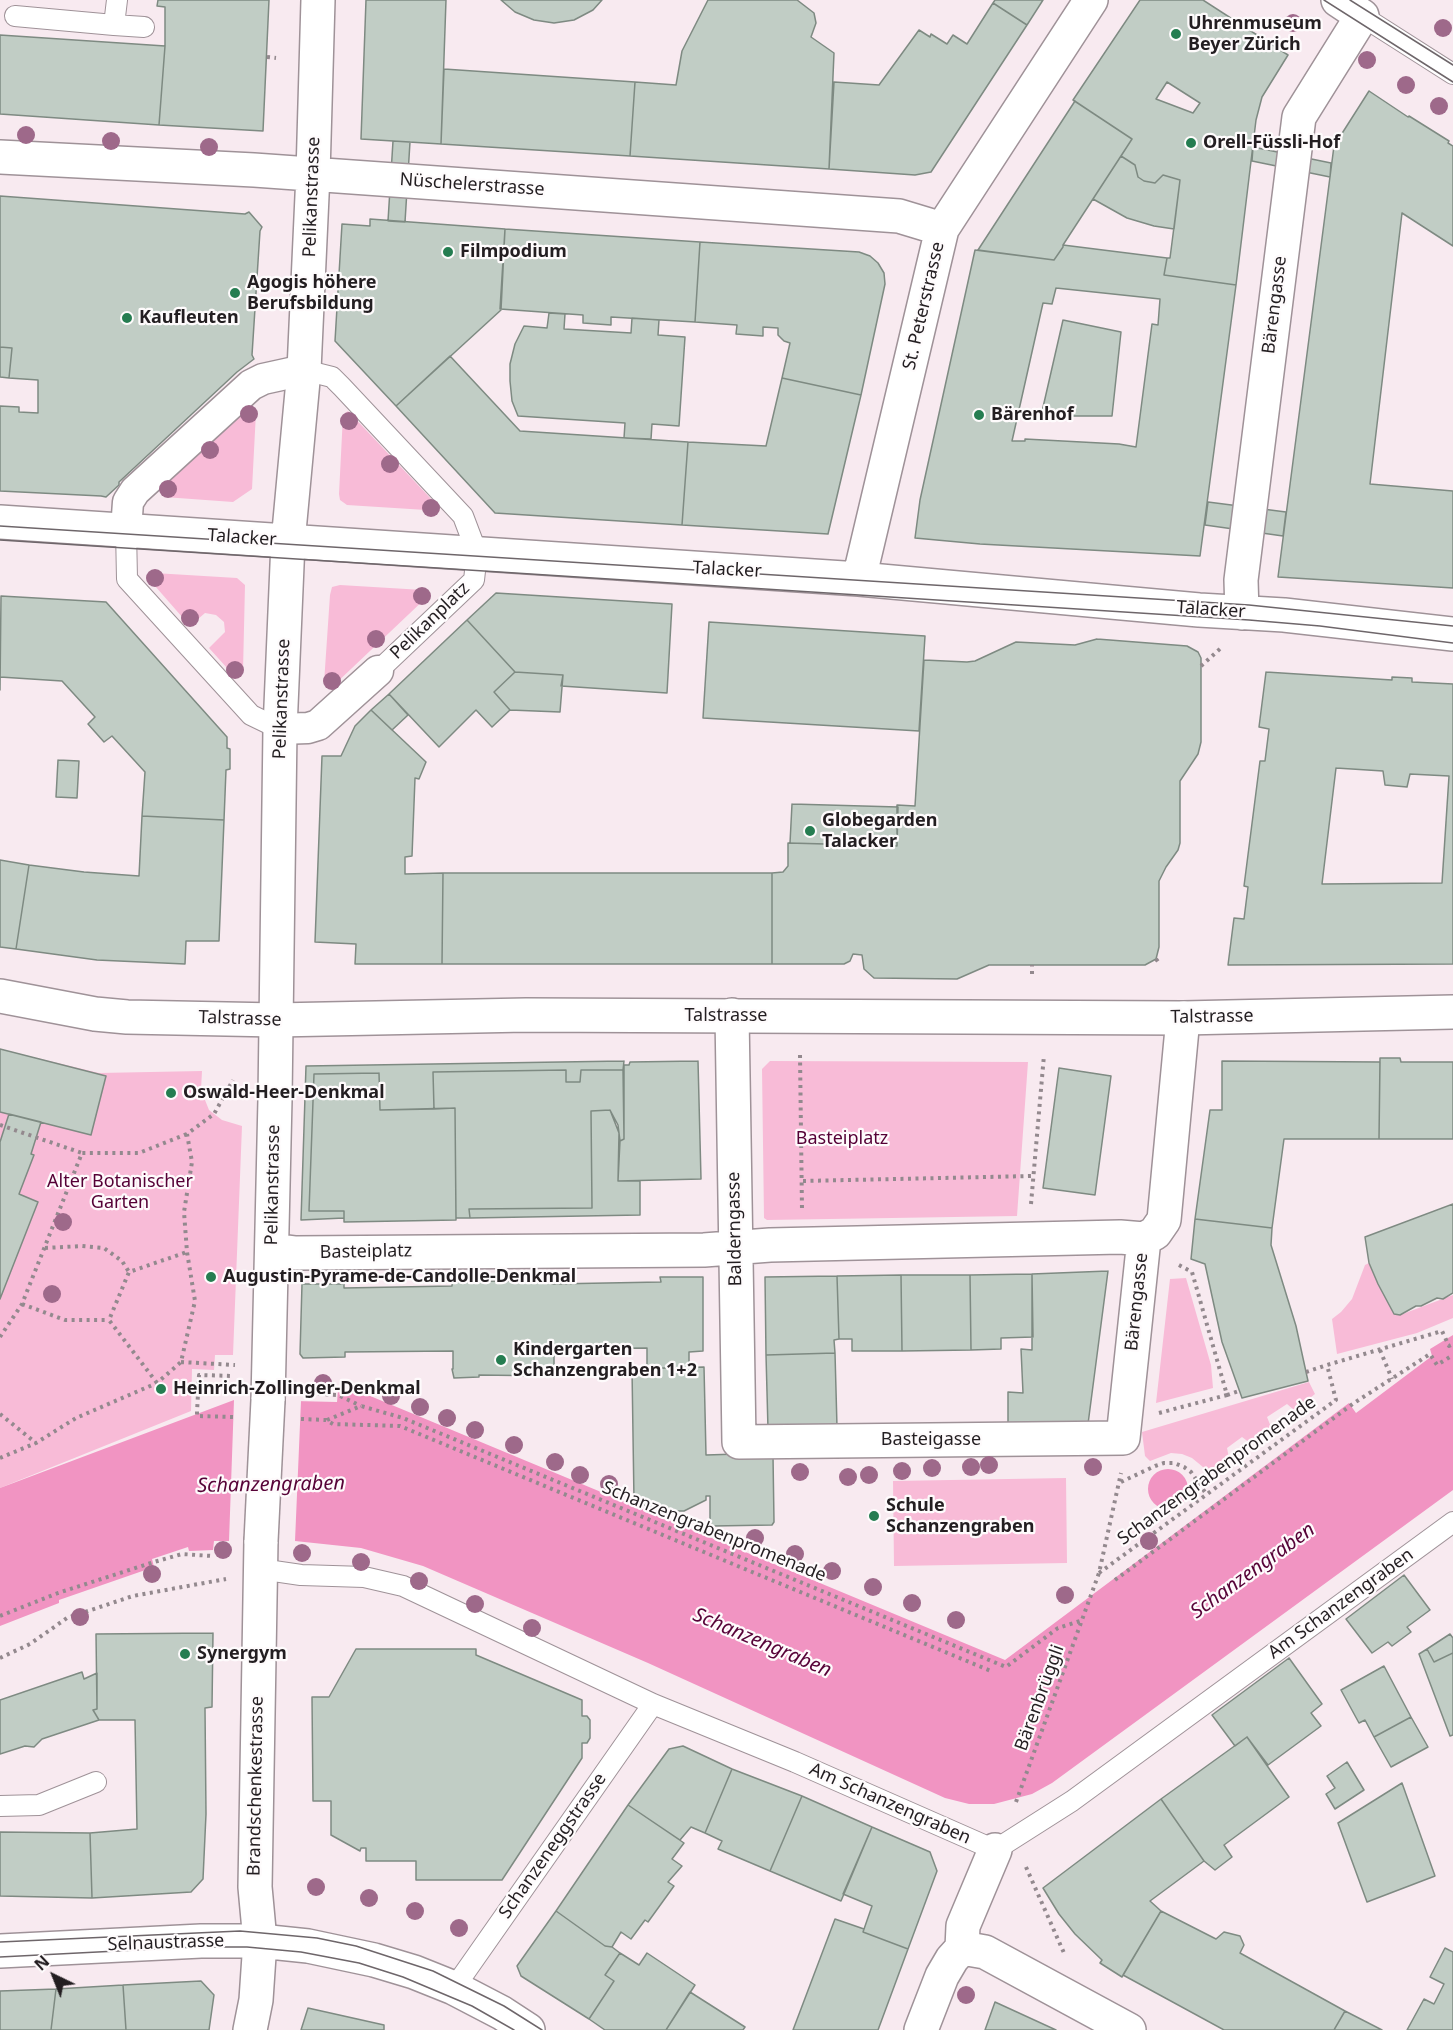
<!DOCTYPE html>
<html>
<head>
<meta charset="utf-8">
<style>
  body { margin:0 }
  #map { position:relative; width:1453px; height:2030px; overflow:hidden; background:#f8eaf0; font-family:"Noto Sans",sans-serif }
  canvas { display:block }
  .north { position:absolute; left:24px; top:1946px; width:60px; height:60px; -webkit-text-stroke:4px #fefbfc; paint-order:stroke; rotate:317deg; font-size:16px; font-weight:700; line-height:24px; text-align:center; color:#231e21 }
  .north::after { content:''; display:block; margin:auto; width:21px; height:27px; background:#231e21; clip-path:polygon(50% 0,100% 100%,50% 72%,0 100%) }
</style>
</head>
<body>
<div id="map">
<canvas width="1453" height="2030"></canvas>
<div class="north">N</div>
</div>
<script>
const ctx = document.querySelector('canvas').getContext('2d');
ctx.lineJoin = 'round';
function fillPath(path, color) { ctx.fillStyle = color; ctx.fill(path, 'evenodd'); }
const poly = rows => new Path2D(rows.map(r => 'M' + r).join(''));
function stroke(path, color, width, dash) { ctx.strokeStyle = color; ctx.lineWidth = width; ctx.lineCap = dash ? 'butt' : 'round'; ctx.setLineDash(dash || []); ctx.stroke(path); }
function drawText(font, color, halo, rows, align = 'center') {
  ctx.font = font + ' "Noto Sans",sans-serif'; ctx.lineWidth = 4.5; ctx.setLineDash([]); ctx.textBaseline = 'middle'; ctx.strokeStyle = halo; ctx.fillStyle = color; for (const [text, x, y, turn = 0] of rows) {
    ctx.save(); ctx.translate(x, y); ctx.rotate((+turn || 0) * Math.PI / 180); ctx.textAlign = isNaN(turn) ? turn : align; if (halo) ctx.strokeText(text, 0, 0); ctx.fillText(text, 0, 0); ctx.restore();
  }
}
const green = poly([
  [249,408,256,412,252,489,233,502,164,497,162,488],
  [348,411,434,502,426,510,347,505,340,500,339,494,343,415],
  [154,573,237,578,245,585,243,671,236,678,209,648,225,632,224,622,216,615,205,613,190,626,148,578],
  [340,585,423,590,428,596,332,687,324,683,330,595,332,587],
  [0,1049,99,1073,202,1071,201,1090,209,1110,222,1120,242,1126,233,1355,215,1355,214,1370,192,1369,191,1411,0,1488],
  [770,1061,1028,1062,1017,1216,767,1220,764,1218,762,1069],
  [1369,1263,1378,1284,1395,1314,1400,1315,1453,1295,1453,1318,1417,1333,1337,1354,1332,1319,1341,1312,1352,1299,1365,1265],
  [1186,1278,1211,1365,1213,1388,1156,1403,1170,1279],
  [1309,1382,1315,1394,1294,1410,1287,1404,1267,1417,1271,1427,1250,1443,1242,1437,1227,1448,1229,1458,1209,1472,1192,1458,1182,1454,1171,1453,1150,1461,1145,1456,1142,1432],
  [1066,1478,1067,1563,894,1566,893,1481]
]);
const water = poly([
  [1453,1335,1453,1490,1052,1783,1032,1794,994,1804,969,1804,945,1798,648,1663,423,1566,361,1548,295,1541,214,1541,213,1550,189,1551,188,1547,152,1559,154,1567,59,1600,59,1603,0,1626,0,1488,234,1400,241,1400,245,1408,289,1410,294,1401,337,1402,338,1390,363,1393,1005,1660,1349,1403,1356,1413,1432,1356,1430,1349],
  '1148 1489a20 20 0 1 1 40 0a20 20 0 1 1-40 0Z'
]);
const pier = poly([
  [234,1400,244,1400,247,1405,288,1407,291,1404,291,1401,301,1401,295,1541,229,1541]
]);
const building = poly([
  [158,0,269,0,263,131,159,125,165,46,165,7,157,6,158,0],
  [366,0,446,0,441,144,361,139,366,0],
  [501,0,602,0,593,10,574,20,554,23,534,20,515,12,501,0],
  [708,0,797,0,814,13,816,23,811,37,834,53,829,169,630,156,635,82,676,85,682,51,708,0],
  [995,0,1043,0,1027,25,993,3,995,0],
  [1140,0,1203,0,1288,55,1262,97,1256,120,1236,285,1164,275,1167,258,1170,258,1180,180,1163,175,1155,183,1144,181,1138,177,1135,165,1121,156,1132,139,1073,100,1140,0],
  [1167,82,1200,103,1193,113,1156,99,1167,82],
  [993,3,1027,25,931,172,915,175,829,169,834,82,879,85,919,30,930,37,931,34,947,44,953,35,967,44,993,3],
  [0,35,165,46,159,125,0,114,0,35],
  [444,69,635,82,630,156,441,144,444,69],
  [1369,91,1408,117,1409,116,1449,141,1448,143,1453,146,1453,246,1402,213,1370,484,1453,491,1453,588,1278,577,1334,146,1369,91],
  [1075,101,1132,139,1063,245,1063,247,1054,260,978,250,1075,101],
  [393,141,410,142,405,222,388,221,393,141],
  [1253,147,1331,163,1330,177,1252,161,1253,147],
  [1121,156,1135,165,1138,177,1144,181,1155,183,1163,175,1180,180,1174,229,1154,226,1127,218,1093,199,1121,156],
  [0,196,245,214,249,212,262,227,260,231,252,355,254,359,237,372,119,482,119,485,106,497,101,496,0,491,0,406,19,407,19,412,38,413,38,380,9,378,12,348,0,347,0,196],
  [370,219,505,229,501,310,396,406,335,341,342,224,370,226,370,219],
  [505,229,700,242,695,322,611,317,611,325,583,323,583,315,500,309,505,229],
  [700,242,859,252,870,256,878,263,884,273,885,284,861,395,782,378,790,343,784,341,778,335,778,328,763,327,763,336,736,334,737,325,695,322,700,242],
  [1063,245,1167,258,1164,275,1236,285,1200,556,980,544,915,538,920,500,975,250,1054,260,1063,247,1063,245],
  [1056,288,1160,299,1158,325,1152,324,1136,447,1119,444,1025,439,1025,441,1012,441,1043,303,1052,304,1056,288],
  [549,313,565,314,564,329,631,333,632,318,659,320,658,335,685,337,679,426,652,424,651,439,624,438,625,423,518,416,512,401,510,381,510,364,515,344,524,326,547,328,549,313],
  [1063,320,1121,332,1112,416,1041,416,1063,320],
  [0,347,12,348,9,378,0,377,0,347],
  [450,356,520,431,688,442,682,525,495,513,396,406,450,356],
  [782,378,861,395,828,534,682,525,688,442,766,446,782,378],
  [1208,502,1286,512,1283,536,1205,525,1208,502],
  [496,593,672,604,667,693,561,686,563,675,515,672,467,620,496,593],
  [1,596,106,602,227,737,227,748,230,749,230,769,226,770,224,820,142,816,145,772,112,736,104,742,88,724,95,717,62,681,0,677,0,690,1,596],
  [467,620,515,672,494,692,510,710,492,727,476,710,439,747,389,694,467,620],
  [709,622,925,636,919,731,703,718,709,622],
  [1097,639,1187,646,1198,652,1201,658,1201,742,1198,754,1180,781,1180,843,1178,850,1166,867,1159,881,1159,947,1156,959,1145,965,989,965,957,979,874,978,864,969,862,955,853,954,850,961,844,964,772,964,772,873,783,872,788,866,788,843,897,846,897,805,915,806,924,660,967,662,975,661,1016,642,1075,645,1097,639],
  [515,672,563,675,560,712,510,710,494,692,515,672],
  [1266,672,1392,680,1392,677,1412,678,1412,682,1453,684,1453,964,1228,965,1234,918,1244,919,1248,887,1244,886,1260,761,1265,761,1269,729,1259,727,1266,672],
  [1336,768,1383,771,1385,785,1407,787,1410,774,1449,776,1442,883,1322,884,1336,768],
  [389,694,408,715,392,730,371,710,389,694],
  [371,710,426,762,419,779,415,778,412,856,405,857,405,874,443,873,442,964,355,964,356,944,315,942,322,756,341,756,355,726,371,710],
  [58,760,79,761,77,798,56,797,58,760],
  [792,804,898,807,897,846,790,843,792,804],
  [142,816,224,820,219,941,186,941,185,964,97,960,16,949,29,865,84,872,139,876,142,816],
  [0,860,29,865,16,949,0,947,0,860],
  [443,873,772,873,772,964,442,964,443,873],
  [0,1049,106,1076,91,1135,0,1112,0,1049],
  [1380,1058,1400,1058,1401,1062,1453,1062,1453,1139,1379,1139,1380,1058],
  [624,1061,623,1070,581,1070,580,1082,566,1082,566,1070,433,1072,434,1109,380,1110,379,1073,314,1074,309,1211,344,1211,344,1218,301,1220,306,1066,624,1061],
  [698,1061,701,1179,618,1181,620,1141,624,1139,624,1065,629,1065,630,1062,698,1061],
  [1222,1061,1380,1062,1379,1139,1284,1139,1272,1228,1195,1219,1210,1110,1222,1110,1222,1061],
  [1059,1068,1111,1076,1095,1195,1043,1188,1059,1068],
  [566,1070,566,1082,580,1082,581,1070,623,1070,624,1139,620,1141,618,1125,610,1110,591,1111,592,1208,469,1209,470,1218,456,1218,455,1108,434,1109,433,1072,566,1070],
  [379,1073,380,1110,455,1108,456,1220,344,1222,344,1211,309,1211,314,1074,379,1073],
  [610,1110,619,1133,618,1181,640,1181,640,1215,470,1218,469,1209,592,1208,591,1111,610,1110],
  [9,1114,41,1122,31,1154,34,1155,19,1194,38,1202,0,1299,0,1142,9,1114],
  [1453,1204,1453,1293,1443,1299,1437,1298,1421,1306,1416,1306,1400,1315,1394,1314,1378,1284,1369,1263,1365,1237,1453,1204],
  [1195,1219,1272,1228,1271,1245,1296,1326,1308,1381,1242,1398,1222,1342,1205,1264,1191,1259,1195,1219],
  [1108,1271,1088,1424,1008,1424,1008,1392,1023,1393,1021,1349,1032,1350,1032,1274,1108,1271],
  [1032,1274,1033,1337,1001,1338,1001,1349,971,1350,970,1275,1032,1274],
  [901,1275,970,1275,971,1350,902,1351,901,1275],
  [901,1275,902,1351,852,1351,852,1339,839,1339,837,1276,901,1275],
  [837,1276,839,1339,834,1340,835,1353,766,1355,765,1277,837,1276],
  [660,1277,703,1277,703,1351,689,1352,689,1368,647,1368,647,1348,554,1349,554,1367,556,1367,556,1373,553,1374,553,1376,479,1375,479,1377,454,1378,452,1369,453,1369,453,1351,345,1352,345,1357,303,1358,300,1354,302,1284,344,1284,344,1288,452,1286,452,1282,552,1280,552,1284,661,1282,660,1277],
  [835,1353,837,1427,768,1429,766,1355,835,1353],
  [704,1367,706,1455,770,1453,773,1456,774,1522,772,1525,713,1526,710,1522,710,1496,706,1496,706,1500,684,1511,659,1511,634,1501,632,1369,704,1367],
  [1404,1575,1430,1610,1407,1627,1411,1632,1392,1646,1388,1642,1372,1653,1346,1619,1404,1575],
  [213,1633,212,1707,205,1708,206,1814,203,1879,191,1892,92,1898,90,1833,137,1829,135,1720,99,1720,93,1710,97,1709,96,1634,213,1633],
  [1450,1634,1453,1638,1453,1653,1434,1662,1427,1649,1450,1634],
  [356,1649,476,1649,476,1655,582,1700,582,1716,587,1716,590,1720,590,1738,587,1743,582,1743,582,1758,502,1880,416,1880,416,1861,366,1861,366,1848,361,1848,360,1851,331,1835,331,1801,313,1801,312,1697,329,1697,356,1649],
  [1427,1649,1434,1662,1453,1653,1453,1735,1450,1736,1419,1654,1427,1649],
  [1289,1658,1322,1704,1311,1713,1321,1726,1268,1765,1247,1737,1235,1746,1212,1715,1289,1658],
  [1384,1666,1411,1717,1374,1737,1365,1720,1359,1723,1341,1690,1384,1666],
  [82,1672,84,1679,97,1673,97,1709,93,1710,99,1720,42,1739,34,1747,25,1746,0,1754,0,1700,82,1672],
  [1411,1717,1428,1747,1391,1767,1374,1737,1411,1717],
  [1247,1737,1289,1797,1224,1845,1232,1857,1215,1870,1204,1861,1161,1799,1247,1737],
  [683,1746,732,1769,705,1833,691,1827,680,1840,628,1805,669,1749,683,1746],
  [1347,1762,1364,1790,1335,1809,1326,1794,1335,1788,1327,1776,1347,1762],
  [732,1769,802,1796,770,1871,718,1849,722,1841,705,1833,732,1769],
  [1402,1783,1435,1876,1367,1902,1338,1823,1402,1783],
  [802,1796,872,1827,841,1901,770,1871,802,1796],
  [1161,1799,1204,1861,1150,1901,1161,1911,1122,1977,1100,1963,1102,1960,1075,1934,1059,1914,1043,1888,1161,1799],
  [628,1805,684,1843,672,1859,682,1866,668,1882,674,1886,648,1922,645,1920,631,1939,621,1932,612,1947,605,1946,556,1911,628,1805],
  [872,1827,930,1852,937,1871,908,1949,863,1932,872,1906,843,1894,872,1827],
  [0,1832,90,1833,92,1898,0,1896,0,1832],
  [556,1911,605,1946,612,1947,620,1953,605,1975,614,1981,589,2019,521,1976,517,1966,556,1911],
  [1161,1911,1216,1939,1224,1932,1240,1936,1244,1945,1240,1953,1345,2011,1334,2030,1224,2030,1123,1975,1161,1911],
  [835,1919,864,1929,863,1932,908,1949,878,2030,793,2030,835,1919],
  [1445,1948,1453,1952,1453,2030,1407,2030,1424,1999,1434,2004,1444,1984,1430,1977,1445,1948],
  [620,1953,639,1965,647,1953,695,1985,666,2030,605,2030,589,2019,614,1981,605,1975,620,1953],
  [201,1981,214,1995,209,2030,126,2030,123,1985,201,1981],
  [123,1985,126,2030,51,2030,56,1989,123,1985],
  [56,1989,51,2030,0,2030,0,1991,56,1989],
  [690,1992,745,2027,743,2030,666,2030,690,1992],
  [995,2002,1056,2030,985,2030,995,2002],
  [308,2008,384,2025,384,2030,301,2030,308,2008],
  [1345,2011,1382,2030,1334,2030,1345,2011]
]);
const path = poly([
  [267,57,276,58],
  [1201,666,1222,647],
  [1156,959,1159,963],
  [1032,974,1032,965],
  [800,1055,802,1210],
  [0,1125,82,1153],
  [803,1181,1033,1176],
  [1031,1204,1044,1055],
  [45,1248,82,1246,104,1248,122,1261,129,1272],
  [22,1304,65,1320,109,1320],
  [0,1337,22,1304,82,1153,139,1153,187,1134],
  [1380,1350,1392,1379],
  [181,1362,235,1365],
  [1306,1372,1327,1365],
  [157,1383,109,1320,129,1272,187,1252],
  [303,1393,338,1395,361,1406],
  [1227,1395,1239,1391],
  [1159,1413,1227,1395,1192,1272,1177,1264],
  [0,1414,36,1443],
  [233,1417,197,1416,197,1412,199,1375,234,1376],
  [301,1419,326,1420,333,1424,400,1426,991,1671],
  [327,1420,361,1406,403,1418,1006,1667,1058,1628,1083,1620],
  [0,1458,36,1443,76,1418,157,1383,181,1362,195,1301,187,1252,184,1212,192,1162,187,1134,214,1114,233,1080],
  [1121,1482,1155,1466,1164,1463,1174,1463,1184,1467,1191,1472,1207,1495],
  [1099,1573,1336,1400,1327,1365,1442,1331,1449,1346,1453,1344],
  [1115,1580,1354,1403,1430,1354,1437,1365,1453,1355],
  [0,1616,58,1593,154,1562,182,1554,212,1556],
  [0,1658,30,1644,67,1618,133,1596,226,1579],
  [1016,1802,1099,1573,1121,1473],
  [1026,1867,1064,1953]
]);
const service = poly([
  [15,16,114,25,117,0],
  [1362,16,1453,74],
  [114,25,144,27],
  [304,370,332,377,342,387,463,516,477,553,474,580,378,671],
  [126,530,127,579,251,715,280,729],
  [260,1569,301,1575,364,1577,403,1586,653,1704,795,1762,995,1850,1072,1801,1453,1522],
  [0,1806,39,1805,96,1782],
  [454,1988,653,1704]
]);
const pedestrian = poly([
  [126,530,128,502,135,491,251,385,263,379,304,370],
  [280,729,308,728,318,725,378,671]
]);
const minor = poly([
  [0,157,254,170,899,216,942,229],
  [0,522,859,579,1199,610,1284,615,1453,634],
  [859,579,942,229,1091,0],
  [1242,613,1241,580,1299,117,1362,16,1338,0],
  [732,1015,739,1442,1123,1438,1144,1239],
  [272,1250,296,1253,704,1250,770,1245,1120,1237,1144,1239,1155,1233,1164,1220,1183,1018],
  [268,1400,275,1099,280,729,288,542,304,370,313,174,318,0],
  [260,1941,255,1887,261,1541],
  [962,1948,985,1952,1129,2030],
  [921,2030,942,1976,952,1959,962,1948,963,1926,995,1850]
]);
const tertiary = poly([
  [0,996,95,1014,127,1017,276,1020,526,1015,1183,1018,1453,1012],
  [0,1951,201,1941,260,1941,308,1946,374,1960,414,1972,454,1988,502,2013,528,2030],
  [250,2030,256,2000,260,1941]
]);
const tram = poly([
  [1324,0,1453,82],
  [1350,0,1453,65],
  [0,526,1249,605,1453,626],
  [0,540,1249,620,1320,626,1453,643],
  [0,1942,240,1931,317,1938,356,1946,433,1971,504,2006,542,2030],
  [0,1957,195,1947,247,1947,301,1952,359,1963,403,1977,472,2006,514,2030]
]);
const minorBridge = poly([
  [261,1541,268,1400]
]);
const trees = [
  [1293,23],
  [1443,28],
  [1367,60],
  [1406,85],
  [1439,106],
  [26,135],
  [111,141],
  [209,147],
  [249,414],
  [349,421],
  [210,450],
  [390,464],
  [168,489],
  [431,508],
  [155,578],
  [422,596],
  [190,618],
  [376,639],
  [235,670],
  [332,681],
  [63,1222],
  [52,1294],
  [323,1383],
  [391,1396],
  [420,1407],
  [447,1418],
  [475,1430],
  [514,1445],
  [555,1462],
  [989,1465],
  [971,1467],
  [1093,1467],
  [932,1468],
  [902,1471],
  [800,1472],
  [580,1475],
  [869,1475],
  [848,1477],
  [609,1484],
  [755,1538],
  [1149,1541],
  [223,1550],
  [302,1553],
  [795,1554],
  [361,1562],
  [832,1571],
  [152,1574],
  [419,1581],
  [873,1587],
  [1065,1595],
  [912,1603],
  [475,1604],
  [80,1617],
  [956,1620],
  [532,1628],
  [316,1887],
  [369,1898],
  [415,1911],
  [459,1928],
  [966,1995]
];
const markers = [
  [1176,34,6,"#257d51"],
  [1191,143,6,"#257d51"],
  [448,252,6,"#257d51"],
  [235,293,6,"#257d51"],
  [127,318,6,"#257d51"],
  [979,415,6,"#257d51"],
  [810,831,6,"#257d51"],
  [171,1093,6,"#257d51"],
  [211,1277,6,"#257d51"],
  [501,1360,6,"#257d51"],
  [161,1389,6,"#257d51"],
  [874,1516,6,"#257d51"],
  [185,1654,6,"#257d51"]
];
const poiNames = [
  ["Uhrenmuseum",1188,24],
  ["Beyer Zürich",1188,45],
  ["Orell-Füssli-Hof",1203,143],
  ["Filmpodium",460,252],
  ["Agogis höhere",247,283],
  ["Berufsbildung",247,304],
  ["Kaufleuten",139,318],
  ["Bärenhof",991,415],
  ["Globegarden",822,821],
  ["Talacker",822,842],
  ["Oswald-Heer-Denkmal",183,1093],
  ["Augustin-Pyrame-de-Candolle-Denkmal",223,1277],
  ["Kindergarten",513,1350],
  ["Schanzengraben 1+2",513,1371],
  ["Heinrich-Zollinger-Denkmal",173,1389],
  ["Schule",886,1506],
  ["Schanzengraben",886,1527],
  ["Synergym",197,1654]
];
const streetNames = [
  ["Nüschelerstrasse",472,185,4],
  ["Pelikanstrasse",312,197,-88],
  ["Bärengasse",1275,305,-83],
  ["St. Peterstrasse",924,306,-77],
  ["Talacker",242,538,4],
  ["Talacker",727,570,3],
  ["Talacker",1211,610,4],
  ["Pelikanplatz",430,621,-44],
  ["Pelikanstrasse",282,699,-88],
  ["Talstrasse",726,1016],
  ["Talstrasse",1212,1017,-1],
  ["Talstrasse",240,1019,2],
  ["Pelikanstrasse",273,1185,-89],
  ["Balderngasse",735,1229,-91],
  ["Basteiplatz",366,1252,-1],
  ["Bärengasse",1137,1302,-84],
  ["Basteigasse",931,1440],
  ["Schanzengrabenpromenade",1217,1471,-36],
  ["Schanzengrabenpromenade",714,1532,22],
  ["Am Schanzengraben",1341,1604,-36],
  ["Bärenbrüggli",1040,1698,-70],
  ["Brandschenkestrasse",256,1786,-89],
  ["Am Schanzengraben",890,1804,24],
  ["Schanzeneggstrasse",553,1846,-55],
  ["Selnaustrasse",166,1943,-2]
];
const parkNames = [
  ["Basteiplatz",842,1139],
  ["Alter Botanischer",120,1182],
  ["Garten",120,1203]
];
const waterNames = [
  ["Schanzengraben",271,1485,-1],
  ["Schanzengraben",1253,1571,-36],
  ["Schanzengraben",762,1643,23]
];
fillPath(green, '#f8bbd7');
fillPath(water, '#f194c2');
fillPath(pier, '#f8eaf0');
fillPath(building, '#c1cdc5');
stroke(building, '#7e8a82', 1.5);
stroke(service, '#9f9298', 22);
stroke(pedestrian, '#9f9298', 33);
stroke(minor, '#9f9298', 36);
stroke(tertiary, '#9f9298', 36);
stroke(path, '#93898e', 4, [3, 4.5]);
stroke(service, '#fff', 20);
stroke(pedestrian, '#fff', 30);
stroke(minor, '#fff', 33);
stroke(tertiary, '#fff', 33);
stroke(tram, '#6e666a', 1.5);
stroke(minorBridge, '#9f9298', 36, []);
stroke(minorBridge, '#fff', 33);
ctx.fillStyle = '#9e698a';
for (const [x, y] of trees) { ctx.beginPath(); ctx.arc(x, y, 9, 0, 2 * Math.PI); ctx.fill(); }
for (const [x, y, r, color] of markers) { const dot = new Path2D(); dot.arc(x, y, r, 0, 2 * Math.PI); ctx.fillStyle = color; ctx.fill(dot); stroke(dot, '#fefbfc', 2); }
drawText('bold 18px', '#231e21', '#fefbfc', poiNames, 'left');
drawText('18px', '#231e21', '#fefbfc', streetNames);
drawText('18px', '#550036', '#fefbfc', parkNames);
drawText('italic 20px', '#570338', '#fefbfc', waterNames);
</script>
</body>
</html>
